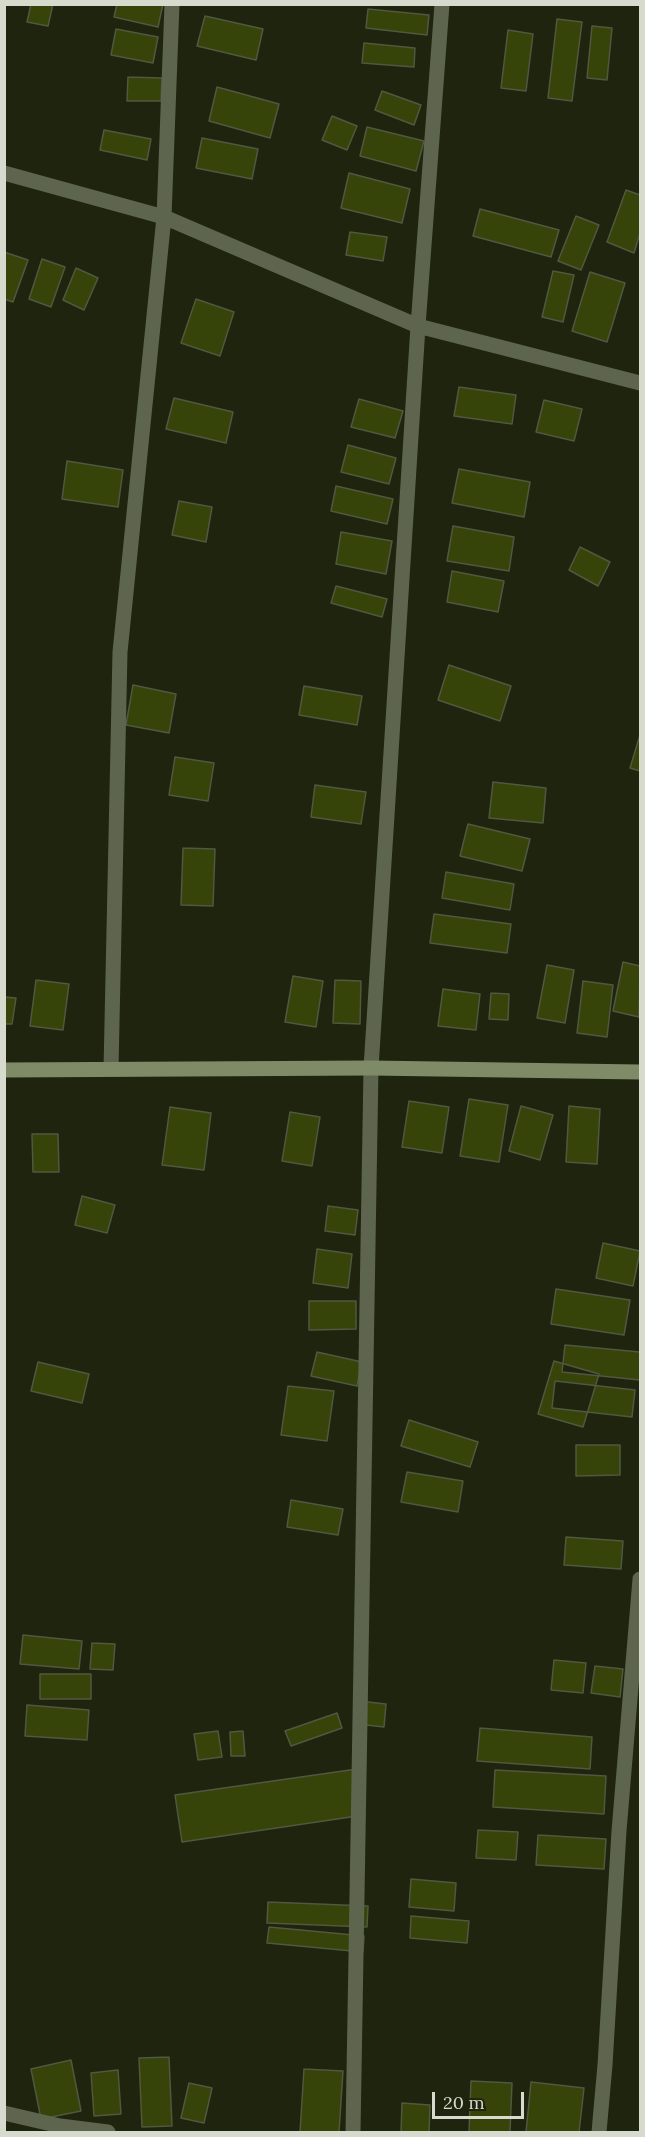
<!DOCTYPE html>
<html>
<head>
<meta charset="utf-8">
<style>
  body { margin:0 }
  #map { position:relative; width:645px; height:2137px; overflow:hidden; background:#1e240e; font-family:Lora,serif }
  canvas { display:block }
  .frame { position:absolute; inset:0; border:6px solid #d6dbcd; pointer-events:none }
  .scale { position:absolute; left:432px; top:2092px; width:92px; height:27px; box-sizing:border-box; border:3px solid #d6dbcd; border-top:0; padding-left:8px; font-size:18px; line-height:21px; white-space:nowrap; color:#d6dbcd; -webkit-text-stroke:4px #1e240e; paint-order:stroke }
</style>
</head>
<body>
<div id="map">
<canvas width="645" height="2137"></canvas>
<div class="frame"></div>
<div class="scale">20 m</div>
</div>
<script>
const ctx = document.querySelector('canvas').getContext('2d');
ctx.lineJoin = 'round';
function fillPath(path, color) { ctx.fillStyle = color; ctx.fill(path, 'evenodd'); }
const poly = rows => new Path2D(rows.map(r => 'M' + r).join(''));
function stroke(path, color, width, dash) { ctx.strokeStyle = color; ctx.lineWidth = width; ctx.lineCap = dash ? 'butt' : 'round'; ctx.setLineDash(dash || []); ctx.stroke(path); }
const building = poly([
  [31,4,53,4,48,26,27,22,31,4],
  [117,4,163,4,158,27,114,17,117,4],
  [368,9,429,15,427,35,366,28,368,9],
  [205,16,263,29,256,60,197,46,205,16],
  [557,19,582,22,572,101,548,98,557,19],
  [592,26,612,28,607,80,587,78,592,26],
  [116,29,158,37,153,63,111,55,116,29],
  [508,30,533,34,526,91,501,88,508,30],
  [364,43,415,48,414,67,362,63,364,43],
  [128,77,162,78,161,101,127,101,128,77],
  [217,87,279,104,270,138,209,121,217,87],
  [382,91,421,105,414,125,375,110,382,91],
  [332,116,357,126,347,150,322,140,332,116],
  [367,127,424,141,416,171,360,156,367,127],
  [104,130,151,139,147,160,100,150,104,130],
  [202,138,258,149,252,179,196,168,202,138],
  [349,173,410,189,402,223,341,208,349,173],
  [626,190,640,195,640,233,634,253,607,242,626,190],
  [480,209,559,230,551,257,473,236,480,209],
  [576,216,599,225,581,270,558,261,576,216],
  [350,232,387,237,383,261,346,255,350,232],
  [4,252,28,260,13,302,4,299,4,252],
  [42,259,65,267,51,307,29,299,42,259],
  [76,268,98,278,84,310,63,300,76,268],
  [553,271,574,275,563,322,542,317,553,271],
  [590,272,625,283,607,342,572,331,590,272],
  [196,299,234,312,220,356,181,343,196,299],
  [459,387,516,395,512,424,454,416,459,387],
  [174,398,233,412,226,443,166,429,174,398],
  [359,399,403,411,395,438,351,427,359,399],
  [544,400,582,409,574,441,536,432,544,400],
  [348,445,396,458,389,484,341,472,348,445],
  [67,461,123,470,118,507,62,499,67,461],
  [459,469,530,482,524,517,452,503,459,469],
  [336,486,393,499,387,524,331,511,336,486],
  [179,501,212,507,206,542,172,535,179,501],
  [453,526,514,537,509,571,447,561,453,526],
  [341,532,392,541,386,574,336,564,341,532],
  [580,547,610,562,598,586,569,570,580,547],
  [452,571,504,581,498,612,447,602,452,571],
  [336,586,387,599,382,617,331,603,336,586],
  [449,665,511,686,500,721,438,700,449,665],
  [133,685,176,694,169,733,126,725,133,685],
  [304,686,362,696,357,725,299,715,304,686],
  [640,735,640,771,630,768,640,735],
  [175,757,214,763,208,801,169,795,175,757],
  [493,782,546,788,543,823,489,818,493,782],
  [315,785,366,792,361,824,311,817,315,785],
  [468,824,530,839,522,871,460,856,468,824],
  [183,848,215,849,213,906,181,905,183,848],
  [446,872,514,884,510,910,442,898,446,872],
  [434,914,511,924,507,953,430,943,434,914],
  [623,962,640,966,639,1017,613,1011,623,962],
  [547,965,574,970,565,1023,537,1018,547,965],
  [293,976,323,981,316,1027,285,1022,293,976],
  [36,980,69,984,63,1030,30,1026,36,980],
  [335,980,361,981,360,1024,333,1023,335,980],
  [583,981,613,985,607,1037,577,1033,583,981],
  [443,989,480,994,476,1030,438,1026,443,989],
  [491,993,509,994,508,1020,489,1019,491,993],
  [4,997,16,998,12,1024,4,1024,4,997],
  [469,1099,508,1105,499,1162,460,1156,469,1099],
  [409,1101,449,1107,442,1153,402,1147,409,1101],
  [521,1106,553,1115,540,1160,509,1151,521,1106],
  [569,1106,600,1109,597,1164,566,1162,569,1106],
  [170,1107,211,1113,204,1170,162,1165,170,1107],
  [290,1112,320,1117,312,1166,282,1161,290,1112],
  [32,1134,58,1134,59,1172,33,1172,32,1134],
  [82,1196,115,1205,107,1233,75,1225,82,1196],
  [328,1206,358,1210,355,1235,325,1231,328,1206],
  [603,1243,640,1251,633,1286,596,1278,603,1243],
  [317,1249,352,1254,348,1288,313,1283,317,1249],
  [556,1289,630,1300,624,1335,551,1324,556,1289],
  [309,1301,356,1301,356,1329,309,1330,309,1301],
  [565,1345,640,1352,640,1380,562,1372,565,1345],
  [317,1352,362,1362,357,1386,311,1376,317,1352],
  [554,1361,599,1374,583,1427,538,1414,554,1361],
  [38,1362,89,1374,82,1403,31,1391,38,1362],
  [555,1381,635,1390,632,1417,552,1408,555,1381],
  [288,1386,334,1391,327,1441,281,1435,288,1386],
  [409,1420,478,1442,470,1467,401,1446,409,1420],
  [576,1445,620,1445,620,1475,576,1476,576,1445],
  [407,1472,463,1481,458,1512,401,1502,407,1472],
  [291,1500,343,1509,338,1535,287,1527,291,1500],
  [566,1537,623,1541,621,1569,564,1565,566,1537],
  [23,1635,82,1641,79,1669,20,1664,23,1635],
  [92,1643,115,1644,113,1670,90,1669,92,1643],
  [554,1660,586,1663,583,1693,551,1690,554,1660],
  [595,1666,623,1669,620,1697,591,1693,595,1666],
  [40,1674,91,1674,91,1699,40,1699,40,1674],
  [359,1701,386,1704,384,1727,357,1724,359,1701],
  [27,1705,89,1710,87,1740,25,1736,27,1705],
  [337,1713,342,1728,291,1746,285,1731,337,1713],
  [480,1728,592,1737,590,1769,477,1761,480,1728],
  [218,1731,222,1757,198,1760,194,1734,218,1731],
  [243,1731,245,1756,231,1756,230,1732,243,1731],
  [357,1769,364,1815,182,1842,175,1795,357,1769],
  [495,1770,606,1776,604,1814,493,1807,495,1770],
  [478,1830,518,1832,516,1860,476,1858,478,1830],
  [538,1835,606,1839,604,1869,536,1865,538,1835],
  [411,1879,456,1883,454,1911,409,1907,411,1879],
  [268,1902,368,1906,367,1927,267,1923,268,1902],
  [411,1916,469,1921,467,1943,410,1938,411,1916],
  [269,1927,364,1936,363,1952,267,1943,269,1927],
  [169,2057,172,2126,142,2127,139,2058,169,2057],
  [71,2060,81,2111,41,2119,31,2069,71,2060],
  [304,2069,343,2071,339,2132,300,2132,304,2069],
  [118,2070,121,2114,94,2116,91,2073,118,2070],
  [471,2081,512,2083,510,2132,469,2132,471,2081],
  [531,2082,584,2088,579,2132,526,2132,531,2082],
  [189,2083,212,2088,204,2123,181,2118,189,2083],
  [402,2103,430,2105,429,2132,401,2132,402,2103]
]);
const street = poly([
  [4,173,164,217,418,326,640,383],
  [111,1069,120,652,164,217,172,4],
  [4,2113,60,2126,108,2132],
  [353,2132,371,1068,418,326,442,4],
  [599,2132,605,2065,619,1831,640,1579]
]);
const secondary = poly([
  [4,1070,371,1068,640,1072]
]);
fillPath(building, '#364309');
stroke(building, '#505840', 1.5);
stroke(street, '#5d654e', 15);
stroke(secondary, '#7f8b66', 15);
</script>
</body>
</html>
